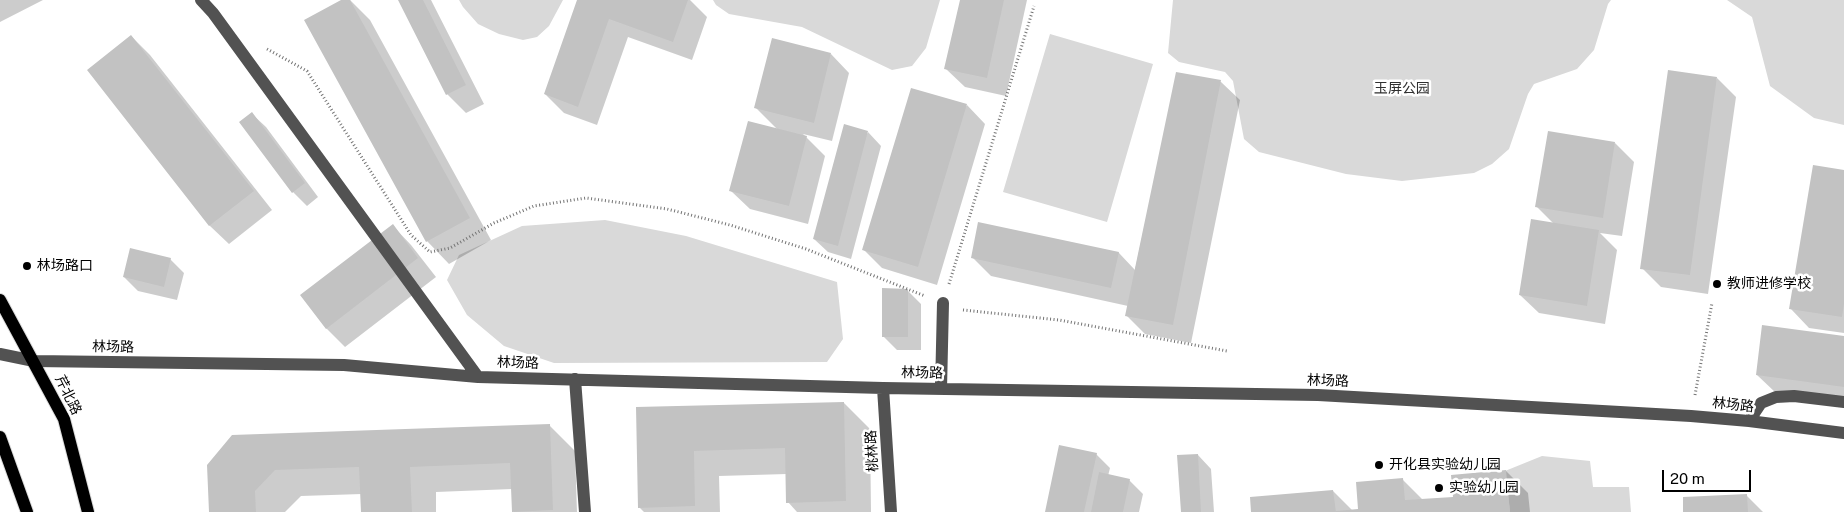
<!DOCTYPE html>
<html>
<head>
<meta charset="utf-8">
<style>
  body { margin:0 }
  #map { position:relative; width:1844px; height:512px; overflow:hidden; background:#fff; font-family:"Public Sans",sans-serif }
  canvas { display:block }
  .scale { position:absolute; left:1662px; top:470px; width:89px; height:22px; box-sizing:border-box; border:2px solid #000; border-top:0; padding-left:6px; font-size:15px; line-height:18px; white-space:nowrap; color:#000; -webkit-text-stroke:4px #fff; paint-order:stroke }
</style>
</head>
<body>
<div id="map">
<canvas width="1844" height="512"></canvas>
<div class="scale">20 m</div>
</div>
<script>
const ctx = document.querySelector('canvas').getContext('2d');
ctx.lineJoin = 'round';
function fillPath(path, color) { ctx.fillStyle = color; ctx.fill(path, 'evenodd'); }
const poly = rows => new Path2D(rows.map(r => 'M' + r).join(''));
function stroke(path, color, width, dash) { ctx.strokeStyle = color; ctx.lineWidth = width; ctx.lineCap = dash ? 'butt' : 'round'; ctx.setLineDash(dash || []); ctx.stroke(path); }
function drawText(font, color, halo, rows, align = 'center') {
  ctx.font = font + ' "Public Sans","Noto Sans SC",sans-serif'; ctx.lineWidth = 5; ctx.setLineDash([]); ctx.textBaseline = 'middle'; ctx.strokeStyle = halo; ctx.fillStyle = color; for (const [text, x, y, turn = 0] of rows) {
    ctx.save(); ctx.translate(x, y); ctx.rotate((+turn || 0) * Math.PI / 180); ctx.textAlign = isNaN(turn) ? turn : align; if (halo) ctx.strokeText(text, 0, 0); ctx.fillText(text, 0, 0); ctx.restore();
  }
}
const green = poly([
  [459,0,563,0,549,26,537,37,523,40,499,34,478,24,463,7],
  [713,0,940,0,926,48,912,66,892,70,802,27,729,14,716,5],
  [1173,0,1611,0,1608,4,1594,50,1577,69,1534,84,1528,94,1509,149,1492,164,1474,173,1402,181,1346,174,1259,152,1244,139,1233,81,1225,72,1179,62,1168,53],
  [1727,0,1844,0,1844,125,1814,118,1770,86,1752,17],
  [1050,34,1153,64,1107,222,1003,192],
  [605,220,686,236,837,282,843,339,827,362,554,363,504,346,467,315,447,280,459,255,522,226],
  [1542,456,1590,461,1593,487,1629,487,1631,512,1510,512,1505,471]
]);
const shadow = poly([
  [0,0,43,0,0,22],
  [343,0,350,0,370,20,491,240,449,264,427,241],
  [399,0,431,0,484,104,466,113,447,94],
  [578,0,690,0,707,17,692,60,628,37,597,125,564,113,545,94],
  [961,0,1027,0,1006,96,965,87,946,69],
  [131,36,150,55,272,210,229,244,210,226,88,70],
  [831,54,849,73,832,141,803,134,825,156,808,224,750,209,731,191,778,130,756,108],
  [1177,74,1221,82,1240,100,1191,343,1145,334,1126,315,1128,306,991,276,972,257,979,223,1119,253,1135,270],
  [1717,78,1736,97,1708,294,1661,287,1642,268],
  [967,105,985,124,937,285,882,268,864,250],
  [252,114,266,127,318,197,307,206,293,192,241,123],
  [868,132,881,146,851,259,828,252,814,239],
  [1615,143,1634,162,1622,236,1600,233,1617,250,1605,324,1539,313,1520,295,1554,224,1536,206],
  [1844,172,1844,333,1809,328,1791,309],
  [393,226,411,245,436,277,345,347,326,328],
  [170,259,184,273,177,300,138,291,124,277],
  [907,290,921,304,921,350,897,350,883,336],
  [1844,337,1844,402,1776,393,1757,375],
  [844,403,870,429,871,512,797,512,788,502,787,474,719,476,720,512,644,512,639,507,637,408],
  [549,425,575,451,577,512,514,512,512,489,436,492,436,512,362,512,362,494,301,496,285,512,211,512,208,465],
  [1096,454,1110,468,1108,476,1129,480,1143,494,1139,512,1046,512],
  [1198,455,1211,469,1214,512,1182,512],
  [1506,471,1528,493,1530,512,1252,512,1333,491,1352,510,1359,510,1403,480,1423,500,1454,498],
  [1747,496,1763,512,1685,512]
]);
const building = poly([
  [341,0,350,0,470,218,426,242,304,20],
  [398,0,423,0,466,85,446,95],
  [577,0,688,0,673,42,609,19,578,107,544,94],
  [960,0,1004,0,987,78,944,69],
  [131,35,254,191,209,226,87,70],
  [772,38,831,53,814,123,754,108],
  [1668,70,1717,77,1690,275,1640,269],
  [1176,72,1221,80,1173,325,1125,316],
  [911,88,967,104,918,267,862,250],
  [252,112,305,183,292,193,239,122],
  [748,121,807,136,789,206,729,191],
  [844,124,868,131,838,246,813,239],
  [1548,131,1615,142,1603,218,1535,207],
  [1813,165,1844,170,1844,304,1842,317,1789,309],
  [1531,219,1599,230,1587,306,1519,295],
  [978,222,1119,252,1111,288,971,258],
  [393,224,418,258,326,329,300,295],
  [130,248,171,258,164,287,123,277],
  [882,288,908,289,908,337,882,337],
  [1762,325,1844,336,1844,387,1756,375],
  [844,402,846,501,786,503,785,448,694,451,695,506,638,508,636,407],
  [550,424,553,510,512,512,510,463,410,467,412,512,361,512,359,467,275,470,255,491,256,512,209,512,207,465,232,435],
  [1059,445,1097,453,1084,512,1045,512],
  [1198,454,1201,512,1181,512,1177,455],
  [1506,470,1510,512,1336,512,1336,511,1358,509,1356,482,1403,478,1405,500,1453,497,1451,475],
  [1099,472,1130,479,1123,512,1091,512],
  [1333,490,1336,512,1251,512,1250,497],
  [1747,494,1748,512,1683,512,1683,497]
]);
const path = poly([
  [267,49,307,71,411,235,430,252,450,248,494,223,534,206,586,198,667,209,730,225,806,249,925,296],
  [949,284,1034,6],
  [963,310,1059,320,1227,351],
  [1695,395,1712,303]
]);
const minor = poly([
  [201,0,213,13,478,377],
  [0,354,34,361,344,365,478,377,883,388,1318,395,1691,416,1749,421,1844,433],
  [575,379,585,512],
  [883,388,891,512],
  [941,389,943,303],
  [1749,421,1761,403,1776,397,1794,396,1844,402]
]);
const major = poly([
  [0,300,64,419,88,512],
  [0,437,27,512]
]);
const markers = [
  [27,266,5,"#000"],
  [1717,284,5,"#000"],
  [1379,465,5,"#000"],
  [1439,488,5,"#000"]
];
const parkNames = [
  ["玉屏公园",1402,89]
];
const poiNames = [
  ["林场路口",37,266],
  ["教师进修学校",1727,284],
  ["开化县实验幼儿园",1389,465],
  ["实验幼儿园",1449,488]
];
const streetNames = [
  ["林场路",113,347,1],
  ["林场路",518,363,2],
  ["林场路",922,373,1],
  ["林场路",1328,381,2],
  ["芹北路",68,395,64],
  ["林场路",1733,405,6],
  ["桃林路",872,451,-93]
];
fillPath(green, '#d9d9d9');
fillPath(shadow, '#0003');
fillPath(building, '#c2c2c2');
stroke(major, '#dbdbdb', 14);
stroke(path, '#747474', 3, [1, 2.5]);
stroke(minor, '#525252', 12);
stroke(major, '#000', 12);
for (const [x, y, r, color] of markers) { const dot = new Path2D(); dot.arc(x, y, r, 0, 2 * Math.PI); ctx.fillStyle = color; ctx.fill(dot); stroke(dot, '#fff', 2); }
drawText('14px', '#303030', '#fff', parkNames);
drawText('14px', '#000', '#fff', poiNames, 'left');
drawText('14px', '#000', '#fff', streetNames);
</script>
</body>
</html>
